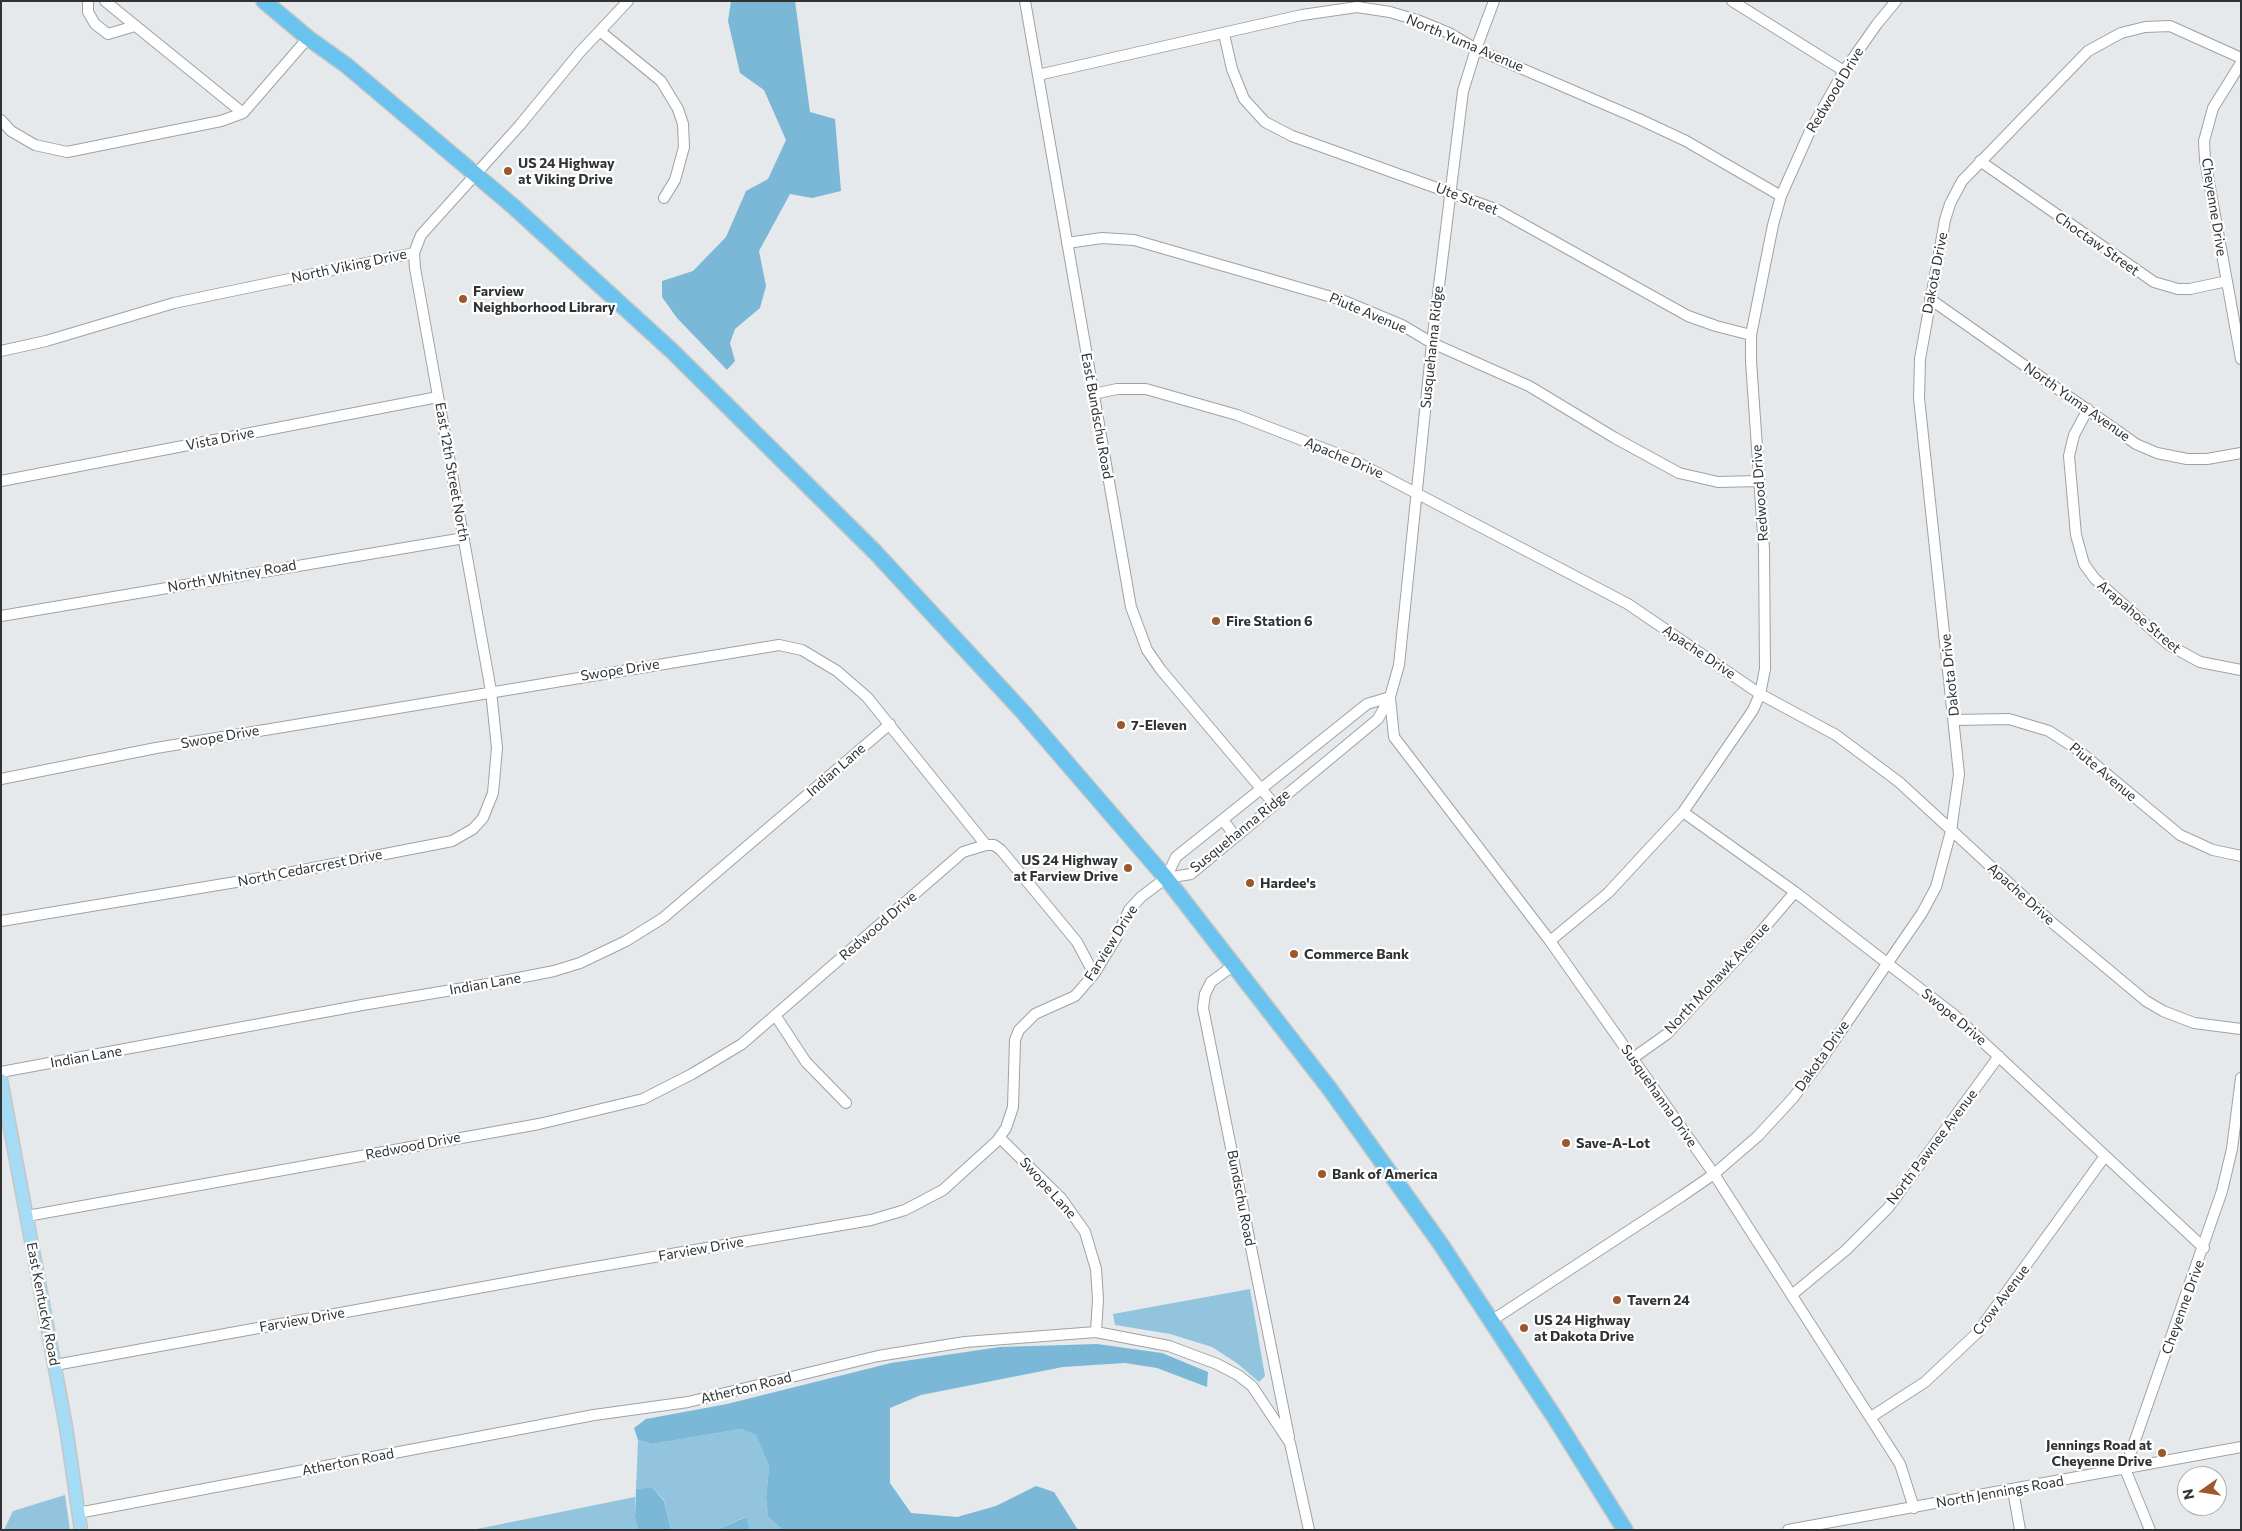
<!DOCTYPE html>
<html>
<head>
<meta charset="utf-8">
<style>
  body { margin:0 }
  #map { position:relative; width:2242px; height:1531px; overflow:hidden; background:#e6e9eb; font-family:Commissioner,sans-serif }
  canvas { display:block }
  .frame { position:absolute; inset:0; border:2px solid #313233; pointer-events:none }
  .north { position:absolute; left:2177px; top:1466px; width:50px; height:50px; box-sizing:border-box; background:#fff; border:1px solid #adadad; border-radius:50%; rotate:257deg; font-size:14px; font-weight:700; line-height:20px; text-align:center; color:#313233 }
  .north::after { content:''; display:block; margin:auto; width:18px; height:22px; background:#9c572a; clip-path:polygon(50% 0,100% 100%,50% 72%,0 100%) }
</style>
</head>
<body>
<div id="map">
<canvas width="2242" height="1531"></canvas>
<div class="frame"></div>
<div class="north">N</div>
</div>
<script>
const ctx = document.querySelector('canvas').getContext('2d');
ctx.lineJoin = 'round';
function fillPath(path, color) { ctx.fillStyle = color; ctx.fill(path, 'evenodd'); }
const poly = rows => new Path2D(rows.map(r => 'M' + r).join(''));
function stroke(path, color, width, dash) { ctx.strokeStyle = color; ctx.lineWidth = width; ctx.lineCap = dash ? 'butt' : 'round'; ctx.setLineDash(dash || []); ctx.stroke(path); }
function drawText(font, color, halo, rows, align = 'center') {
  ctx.font = font + ' Commissioner,sans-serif'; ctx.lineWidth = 4.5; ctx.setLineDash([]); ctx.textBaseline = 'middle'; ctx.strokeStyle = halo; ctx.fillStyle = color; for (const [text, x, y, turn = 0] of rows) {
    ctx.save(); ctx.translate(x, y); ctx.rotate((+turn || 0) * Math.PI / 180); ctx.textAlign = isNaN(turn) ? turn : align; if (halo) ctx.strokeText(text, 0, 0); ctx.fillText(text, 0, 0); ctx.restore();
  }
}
const green = poly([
  [1250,1289,1265,1376,1259,1382,1238,1364,1212,1347,1170,1334,1115,1325,1113,1314],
  [741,1429,756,1435,769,1467,766,1498,768,1517,783,1530,750,1530,745,1517,716,1530,671,1530,664,1500,652,1487,636,1489,638,1440,652,1444],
  [65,1495,70,1530,4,1530,13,1511],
  [635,1497,635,1517,638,1530,472,1530]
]);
const forest = poly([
  [731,1,795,1,810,112,835,119,841,191,812,198,790,194,759,251,766,286,760,308,735,329,730,343,735,361,727,370,677,318,662,297,662,281,693,271,726,237,746,191,768,179,786,140,764,90,740,73,728,21],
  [1097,1344,1162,1353,1208,1372,1207,1387,1157,1368,1125,1363,1063,1367,921,1395,890,1408,890,1483,911,1513,957,1517,996,1506,1036,1486,1054,1492,1078,1530,783,1530,768,1517,766,1498,769,1467,756,1435,741,1429,652,1444,638,1440,634,1428,646,1419,727,1404,891,1363,1000,1347],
  [652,1487,664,1501,671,1530,638,1530,635,1517,636,1489],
  [746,1517,750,1530,716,1530]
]);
const minor = poly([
  [88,1,88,12,95,24,108,34,135,26],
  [105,1,243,113],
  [1025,1,1131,607,1147,650,1161,670,1274,804],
  [1732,1,1844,71],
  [601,32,661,81,678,109,683,124,684,147,675,180,664,198],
  [1224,34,1232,69,1244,99,1265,122,1292,136,1498,210,1688,316,1716,326,1751,335],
  [2241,63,2213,108,2204,141,2205,160,2241,359],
  [1038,75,1302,15,1357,7,1390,12,1420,21,1449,33,1476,49,1639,119,1686,141,1781,196],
  [1,120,11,131,35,145,67,152,221,121,243,113,308,38],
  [1980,161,2154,282,2178,289,2190,289,2227,281],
  [1067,243,1102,238,1134,240,1342,300,1402,325,1432,343,1529,386,1615,438,1679,473,1718,482,1759,481],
  [1930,299,2136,444,2157,453,2187,459,2207,459,2241,453],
  [1,351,46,341,174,303,414,253],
  [1093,394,1117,389,1146,389,1237,415,1351,459,1628,604,1760,694,1836,735,1899,782,2049,920,2146,1001,2163,1011,2194,1023,2241,1029],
  [2088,409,2074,435,2069,456,2076,535,2084,564,2095,579,2169,645,2200,662,2241,670],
  [1,481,438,397],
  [1,616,464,538],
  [1390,698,1394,737,1550,941,1714,1174,1900,1464,1914,1508],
  [1955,720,2009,719,2049,731,2078,750,2180,835,2213,850,2241,856],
  [1,779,156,748,779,645,802,650,837,671,867,697,986,845,994,845,1001,850,1077,942,1094,974],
  [1683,812,1795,892,1953,1014,2204,1248],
  [1223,820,1235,836],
  [1166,878,1176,857,1367,704,1390,697],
  [1,921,272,876,452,841,473,829,483,818,493,793,497,748,491,691,415,268,414,253,421,235,520,125,580,52,628,1],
  [1550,941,1608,893,1683,812,1753,710,1760,694,1765,669,1764,549,1751,361,1751,335,1773,225,1781,196,1810,131,1844,71,1877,24,1896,1],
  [1234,965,1211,982,1205,994,1203,1008,1289,1437],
  [775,1015,806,1062,846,1103],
  [1633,1058,1667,1034,1747,948,1795,892],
  [1,1072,362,1005,488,984,554,971,580,963,626,941,663,918,890,724],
  [1000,1138,1061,1198,1085,1232,1096,1269,1098,1299,1096,1332],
  [27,1216,539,1124,643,1099,692,1074,742,1044,963,852,986,845],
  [1793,1294,1846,1250,1888,1208,1999,1056],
  [1491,1321,1682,1196,1714,1174,1758,1136,1793,1098,1817,1066,1922,913,1936,887,1951,831,1959,774,1919,398,1920,359,1945,220,1950,204,1962,181,2088,51,2121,33,2145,27,2170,26,2241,58],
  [55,1365,560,1273,871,1220,905,1210,943,1190,997,1141,1006,1128,1013,1107,1015,1040,1019,1030,1035,1014,1075,996,1094,974,1116,938,1129,910,1141,897,1166,878,1191,874,1378,719,1390,697,1399,665,1432,343,1463,91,1476,49,1494,1],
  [1871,1417,1925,1382,1977,1333,2105,1156],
  [2013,1490,2020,1530],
  [78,1513,594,1415,688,1402,878,1356,965,1342,1096,1332,1169,1346,1217,1364,1238,1375,1252,1386,1290,1443,1309,1530],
  [1788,1530,2241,1447],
  [2150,1530,2125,1469,2222,1191,2232,1149,2241,1078]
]);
const major = poly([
  [1,1080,66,1427,81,1530]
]);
const highway = poly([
  [264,1,308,38,346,65,514,207,672,351,875,552,1023,712,1166,878,1329,1088,1440,1243,1557,1421,1625,1530]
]);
const markers = [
  [508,171,5,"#9c572a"],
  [463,299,5,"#9c572a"],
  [1216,621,5,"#9c572a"],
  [1121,725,5,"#9c572a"],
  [1128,868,5,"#9c572a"],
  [1250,883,5,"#9c572a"],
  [1294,954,5,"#9c572a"],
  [1566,1143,5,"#9c572a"],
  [1322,1174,5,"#9c572a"],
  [1617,1300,5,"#9c572a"],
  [1524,1328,5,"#9c572a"],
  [2162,1453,5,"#9c572a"]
];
const streetNames = [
  ["North Yuma Avenue",1465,43,23],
  ["Redwood Drive",1835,90,-59],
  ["Ute Street",1467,199,21],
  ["Cheyenne Drive",2214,207,81],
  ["Choctaw Street",2097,244,35],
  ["North Viking Drive",349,266,-12],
  ["Dakota Drive",1935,273,-79],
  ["Piute Avenue",1368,313,23],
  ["Susquehanna Ridge",1432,347,-84],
  ["North Yuma Avenue",2077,402,35],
  ["East Bundschu Road",1097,416,80],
  ["Vista Drive",220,439,-11],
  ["Apache Drive",1344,458,23],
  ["East 12th Street North",452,472,80],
  ["Redwood Drive",1760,493,-94],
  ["North Whitney Road",232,576,-10],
  ["Arapahoe Street",2139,617,40],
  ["Apache Drive",1699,652,34],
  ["Swope Drive",620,670,-9],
  ["Dakota Drive",1950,675,-96],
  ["Swope Drive",220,737,-10],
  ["Indian Lane",836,770,-41],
  ["Piute Avenue",2103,772,40],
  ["Susquehanna Ridge",1240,831,-39],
  ["North Cedarcrest Drive",310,868,-11],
  ["Apache Drive",2021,894,42],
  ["Redwood Drive",878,926,-41],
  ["Farview Drive",1111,943,-58],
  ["North Mohawk Avenue",1717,978,-47],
  ["Indian Lane",485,984,-10],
  ["Swope Drive",1954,1017,40],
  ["Dakota Drive",1822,1056,-55],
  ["Indian Lane",86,1057,-10],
  ["Susquehanna Drive",1659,1096,55],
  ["Redwood Drive",413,1146,-11],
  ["North Pawnee Avenue",1932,1147,-53],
  ["Swope Lane",1048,1188,48],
  ["Bundschu Road",1241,1198,79],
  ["Farview Drive",701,1249,-10],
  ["Crow Avenue",2001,1300,-53],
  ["East Kentucky Road",43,1304,79],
  ["Cheyenne Drive",2183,1307,-70],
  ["Farview Drive",302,1320,-10],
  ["Atherton Road",746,1388,-14],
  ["Atherton Road",348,1462,-11],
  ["North Jennings Road",2000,1492,-10]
];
const poiNames = [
  ["US 24 Highway",518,163],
  ["at Viking Drive",518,179],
  ["Farview",473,291],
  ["Neighborhood Library",473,307],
  ["Fire Station 6",1226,621],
  ["7-Eleven",1131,725],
  ["US 24 Highway",1118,860,"right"],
  ["at Farview Drive",1118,876,"right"],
  ["Hardee's",1260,883],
  ["Commerce Bank",1304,954],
  ["Save-A-Lot",1576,1143],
  ["Bank of America",1332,1174],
  ["Tavern 24",1627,1300],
  ["US 24 Highway",1534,1320],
  ["at Dakota Drive",1534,1336],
  ["Jennings Road at",2152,1445,"right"],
  ["Cheyenne Drive",2152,1461,"right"]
];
fillPath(green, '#93c4de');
fillPath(forest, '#7bb7d6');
stroke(minor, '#9fa2a4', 12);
stroke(major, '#c5c6c6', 15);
stroke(highway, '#c5c6c6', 18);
stroke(minor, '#fff', 10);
stroke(major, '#a6dbf5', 12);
stroke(highway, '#6ac3ef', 15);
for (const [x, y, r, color] of markers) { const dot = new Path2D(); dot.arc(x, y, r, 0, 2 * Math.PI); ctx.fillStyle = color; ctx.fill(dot); stroke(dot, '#fff', 2); }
drawText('14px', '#313233', '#fff', streetNames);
drawText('bold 14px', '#313233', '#fff', poiNames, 'left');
</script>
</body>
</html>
